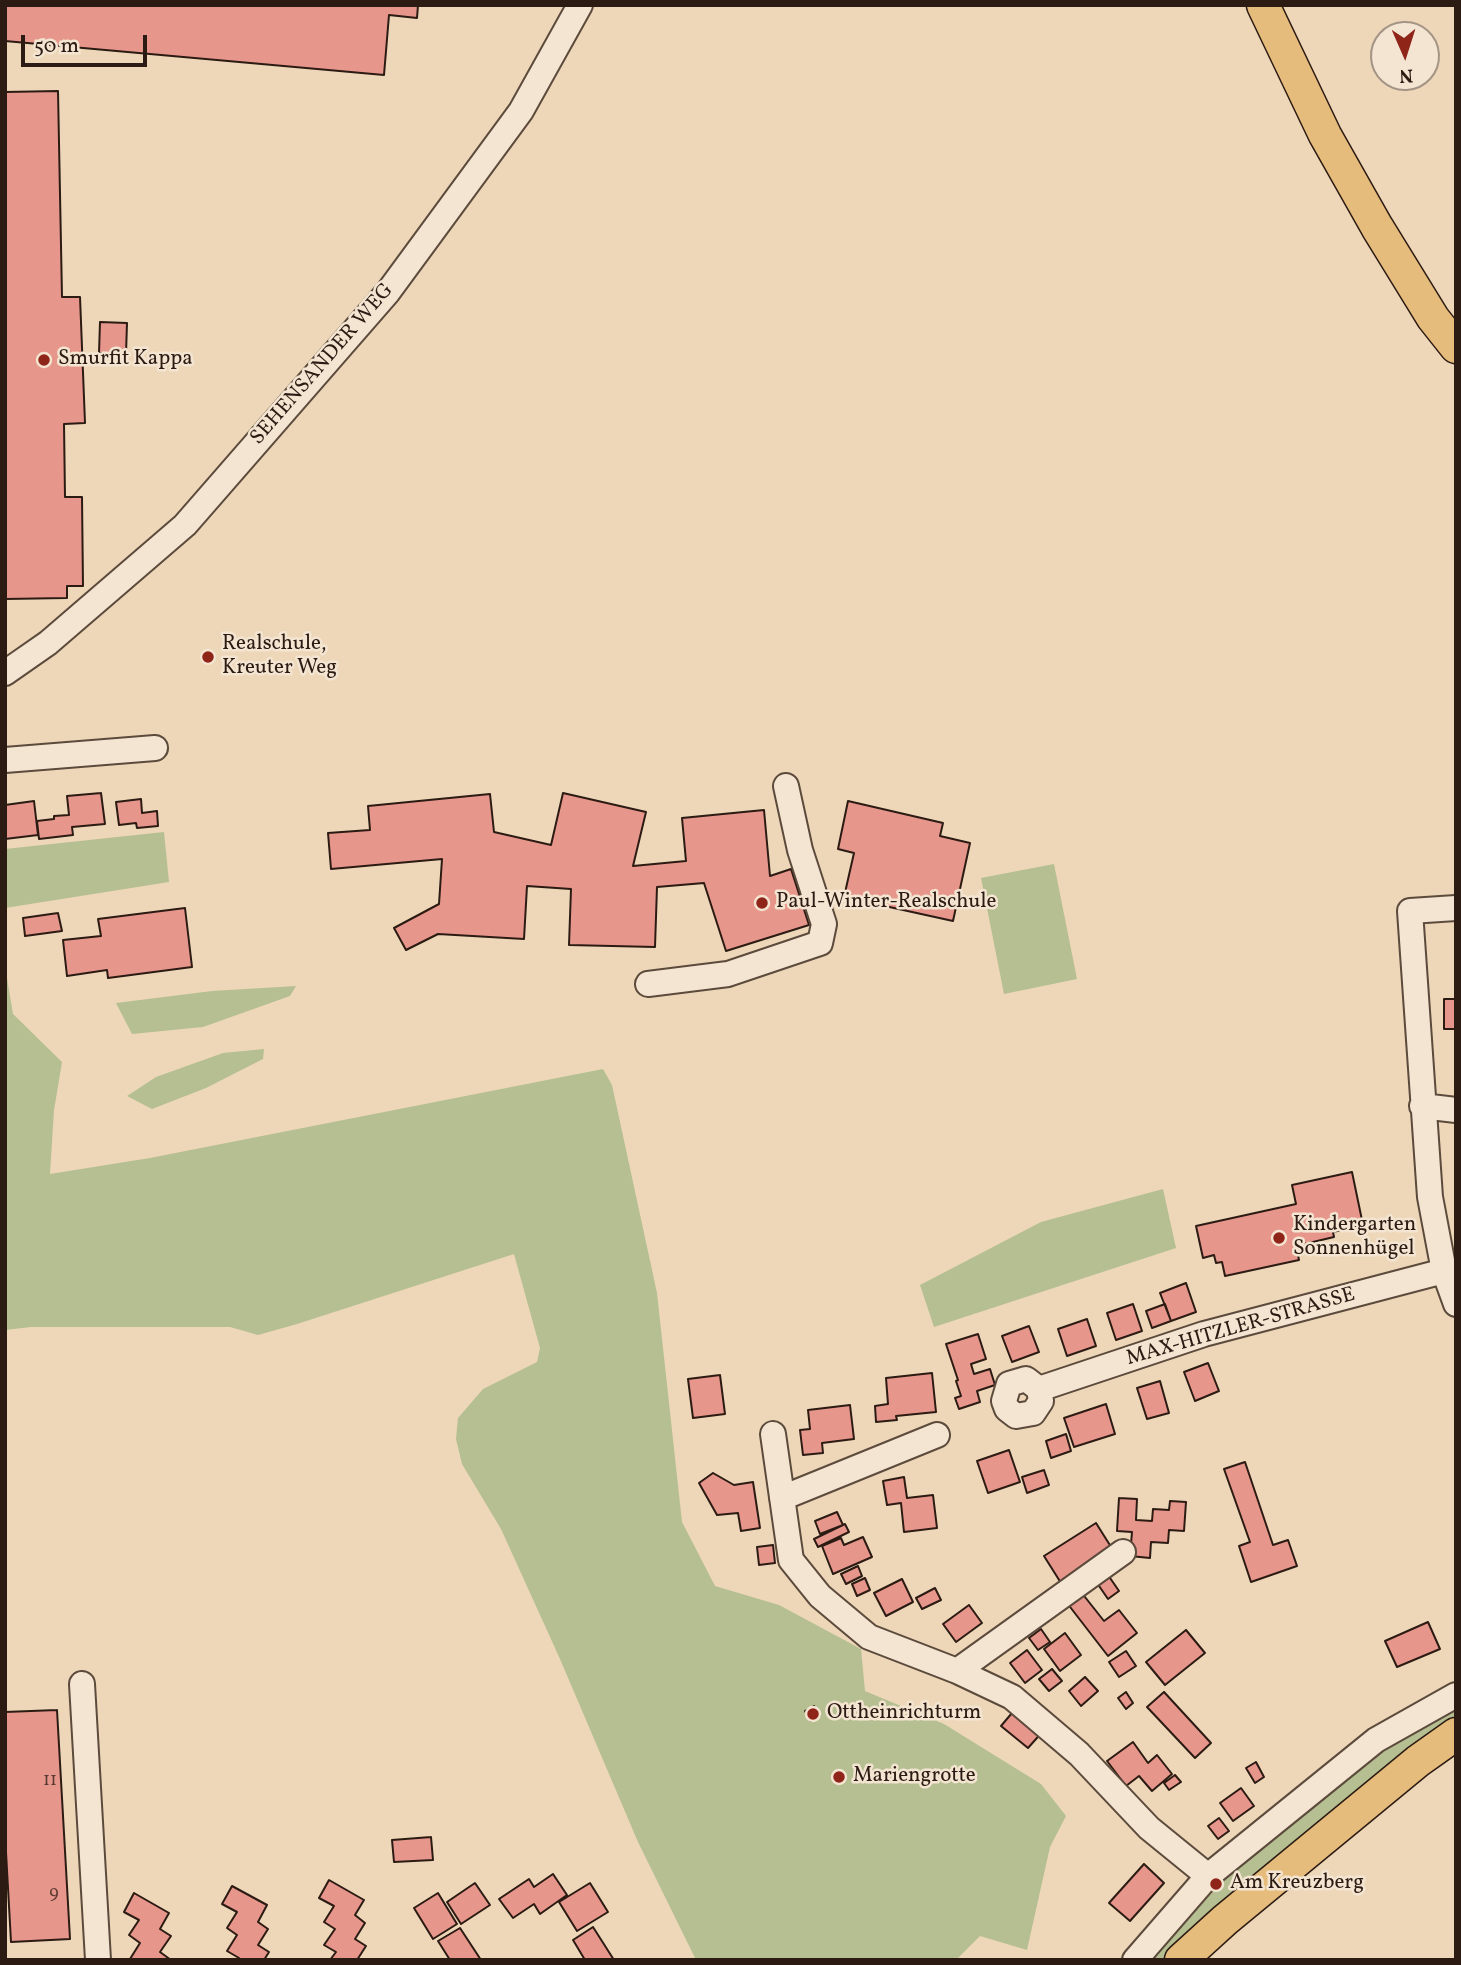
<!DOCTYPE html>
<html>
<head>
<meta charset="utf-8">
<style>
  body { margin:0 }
  #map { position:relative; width:1461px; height:1965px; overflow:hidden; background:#edd7b8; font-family:Vollkorn,serif }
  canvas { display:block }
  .frame { position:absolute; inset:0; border:7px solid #2c1b13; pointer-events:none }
  .north { position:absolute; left:1370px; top:21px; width:70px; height:70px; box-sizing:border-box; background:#f3e5d1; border:2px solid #a39485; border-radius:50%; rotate:177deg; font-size:19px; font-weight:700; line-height:28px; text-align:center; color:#2c1b13 }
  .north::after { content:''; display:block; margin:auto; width:24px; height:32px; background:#8f2418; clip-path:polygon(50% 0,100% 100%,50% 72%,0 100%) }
  .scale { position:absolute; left:21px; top:35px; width:126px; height:32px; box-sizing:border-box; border:4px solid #2c1b13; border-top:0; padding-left:9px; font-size:21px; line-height:24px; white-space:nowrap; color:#2c1b13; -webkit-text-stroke:5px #f3e5d1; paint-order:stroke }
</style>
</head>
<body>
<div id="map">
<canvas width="1461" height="1965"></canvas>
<div class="frame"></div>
<div class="north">N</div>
<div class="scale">50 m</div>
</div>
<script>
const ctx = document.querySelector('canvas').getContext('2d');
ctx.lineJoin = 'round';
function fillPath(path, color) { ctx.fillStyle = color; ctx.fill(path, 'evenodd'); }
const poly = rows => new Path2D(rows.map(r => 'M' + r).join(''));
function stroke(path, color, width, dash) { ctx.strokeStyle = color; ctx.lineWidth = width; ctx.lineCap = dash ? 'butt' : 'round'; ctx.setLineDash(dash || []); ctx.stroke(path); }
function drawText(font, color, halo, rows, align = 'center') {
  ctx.font = font + ' Vollkorn,serif'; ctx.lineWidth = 5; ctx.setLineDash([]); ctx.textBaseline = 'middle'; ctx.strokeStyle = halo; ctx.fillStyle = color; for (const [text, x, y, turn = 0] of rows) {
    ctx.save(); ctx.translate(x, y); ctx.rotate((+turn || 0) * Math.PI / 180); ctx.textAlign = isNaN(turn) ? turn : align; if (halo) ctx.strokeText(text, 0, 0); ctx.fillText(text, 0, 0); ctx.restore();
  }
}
const green = poly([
  [164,832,169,882,5,908,5,849],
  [1054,864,1077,979,1004,994,981,878],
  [5,966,13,1014,62,1062,54,1110,50,1174,150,1158,603,1069,612,1085,657,1293,682,1522,715,1586,779,1605,861,1649,865,1691,944,1724,1041,1784,1066,1816,1050,1847,1027,1950,980,1936,956,1960,696,1960,638,1842,560,1659,501,1529,462,1464,456,1439,458,1418,483,1389,537,1362,540,1348,514,1254,297,1324,258,1335,230,1327,31,1327,5,1330],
  [296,986,290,996,203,1027,132,1034,116,1003,212,991],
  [264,1049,263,1059,206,1088,152,1109,127,1096,156,1077,223,1053],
  [1163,1189,1176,1248,934,1327,920,1285,1041,1222],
  [1456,1708,1456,1724,1167,1960,1150,1960,1226,1878,1360,1766]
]);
const building = poly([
  [5,5,418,5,417,18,389,15,384,75,5,41,5,5],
  [58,91,62,297,80,297,85,423,64,424,65,497,82,497,83,586,67,586,67,598,5,599,5,92,58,91],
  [100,322,127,323,126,354,99,353,100,322],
  [101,793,105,824,72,827,73,835,39,839,37,821,54,819,54,816,69,815,67,796,101,793],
  [563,793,646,812,633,866,686,861,682,818,764,810,770,876,791,869,809,925,726,951,704,883,657,887,655,947,569,945,571,889,527,886,524,939,438,934,406,950,394,928,439,904,442,859,331,869,328,833,370,830,368,806,490,794,494,832,551,845,563,793],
  [141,799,142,813,157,811,158,826,137,828,136,823,119,825,116,802,141,799],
  [34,801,38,835,5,839,5,805,34,801],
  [848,801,943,823,940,836,970,843,953,921,844,897,854,853,838,849,848,801],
  [185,908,192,967,108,978,107,970,67,976,63,940,101,936,98,919,185,908],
  [58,913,62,931,25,936,23,918,58,913],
  [1444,999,1456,999,1456,1029,1444,1029,1444,999],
  [1352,1172,1363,1225,1333,1232,1334,1237,1296,1246,1299,1260,1225,1276,1222,1262,1216,1263,1214,1255,1203,1258,1196,1226,1296,1204,1292,1185,1352,1172],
  [1186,1283,1196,1312,1171,1321,1160,1293,1186,1283],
  [1133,1304,1142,1331,1116,1340,1107,1313,1133,1304],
  [1165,1304,1171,1321,1152,1328,1146,1311,1165,1304],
  [1087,1319,1096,1346,1067,1356,1058,1329,1087,1319],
  [1029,1326,1039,1352,1012,1362,1002,1336,1029,1326],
  [978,1334,986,1359,971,1364,974,1374,990,1369,995,1385,977,1391,980,1402,959,1409,955,1398,961,1396,956,1381,958,1380,946,1344,978,1334],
  [1208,1363,1219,1391,1195,1401,1184,1372,1208,1363],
  [932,1373,936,1412,896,1416,897,1420,876,1422,875,1406,888,1404,886,1378,932,1373],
  [720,1375,725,1414,693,1418,688,1379,720,1375],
  [1160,1381,1169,1413,1147,1419,1137,1388,1160,1381],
  [1106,1404,1115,1434,1074,1447,1064,1418,1106,1404],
  [850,1405,854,1439,822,1443,823,1453,803,1455,800,1430,810,1429,808,1410,850,1405],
  [1066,1434,1071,1451,1051,1458,1046,1441,1066,1434],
  [1009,1450,1020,1482,988,1493,977,1461,1009,1450],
  [1245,1462,1273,1545,1288,1540,1297,1566,1251,1582,1239,1546,1250,1542,1224,1469,1245,1462],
  [1044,1470,1049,1485,1027,1493,1022,1477,1044,1470],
  [713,1473,734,1485,753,1482,760,1528,741,1531,738,1513,717,1515,699,1483,713,1473],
  [904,1477,907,1498,933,1495,937,1528,904,1532,901,1503,887,1505,883,1481,904,1477],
  [1119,1498,1137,1499,1136,1520,1152,1521,1153,1509,1169,1510,1170,1501,1186,1502,1184,1531,1169,1530,1168,1543,1151,1542,1150,1558,1130,1556,1132,1532,1117,1531,1119,1498],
  [837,1512,843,1525,820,1534,815,1521,837,1512],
  [1096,1523,1113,1550,1061,1583,1044,1556,1096,1523],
  [845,1524,849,1532,818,1547,814,1539,845,1524],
  [863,1537,872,1557,833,1574,822,1546,841,1538,844,1545,863,1537],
  [773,1545,775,1563,759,1565,757,1547,773,1545],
  [858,1566,862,1576,846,1584,841,1574,858,1566],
  [1108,1575,1119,1591,1108,1599,1097,1583,1108,1575],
  [865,1578,870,1590,857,1596,852,1584,865,1578],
  [902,1579,913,1602,886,1616,874,1593,902,1579],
  [935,1588,941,1600,922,1609,916,1598,935,1588],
  [1081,1592,1104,1621,1119,1610,1137,1633,1108,1656,1067,1603,1081,1592],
  [969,1605,982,1623,956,1642,943,1624,969,1605],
  [1428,1622,1440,1649,1397,1667,1385,1641,1428,1622],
  [1041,1629,1050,1642,1038,1650,1029,1638,1041,1629],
  [1186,1630,1205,1653,1165,1685,1146,1662,1186,1630],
  [1065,1633,1081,1655,1060,1671,1044,1649,1065,1633],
  [1027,1650,1042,1670,1025,1683,1010,1663,1027,1650],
  [1126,1651,1136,1666,1119,1677,1109,1662,1126,1651],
  [1052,1669,1062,1681,1049,1691,1039,1679,1052,1669],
  [1085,1677,1098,1691,1081,1706,1069,1691,1085,1677],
  [1126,1692,1133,1703,1126,1709,1118,1698,1126,1692],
  [1164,1692,1211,1743,1195,1758,1147,1707,1164,1692],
  [814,1706,820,1716,811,1721,805,1711,814,1706],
  [1017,1707,1044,1730,1028,1748,1001,1726,1017,1707],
  [57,1710,70,1939,11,1942,5,1834,5,1712,57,1710],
  [1133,1742,1148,1763,1157,1755,1172,1774,1152,1791,1139,1776,1126,1786,1107,1761,1133,1742],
  [1256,1762,1264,1777,1255,1783,1246,1768,1256,1762],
  [1175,1775,1181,1782,1169,1790,1164,1783,1175,1775],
  [1241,1788,1254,1806,1233,1821,1220,1803,1241,1788],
  [1219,1818,1229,1831,1218,1839,1208,1826,1219,1818],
  [431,1837,433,1860,394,1862,392,1840,431,1837],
  [1144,1864,1164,1883,1130,1921,1109,1903,1144,1864],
  [553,1874,567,1895,540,1914,534,1904,513,1918,499,1899,529,1879,534,1887,553,1874],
  [329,1880,364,1900,355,1915,365,1923,355,1939,366,1946,357,1960,330,1960,336,1952,324,1945,335,1929,324,1922,334,1906,319,1898,329,1880],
  [475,1883,490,1905,461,1924,447,1902,475,1883],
  [590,1883,608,1912,577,1931,559,1902,590,1883],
  [232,1886,267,1905,258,1922,268,1929,258,1945,269,1952,264,1960,237,1960,239,1958,227,1951,237,1935,227,1928,237,1912,222,1904,232,1886],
  [134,1893,169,1913,160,1929,171,1936,160,1952,171,1960,130,1959,140,1943,129,1935,139,1920,124,1912,134,1893],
  [438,1893,457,1924,433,1939,414,1908,438,1893],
  [593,1927,614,1960,585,1960,573,1940,593,1927],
  [460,1928,481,1960,450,1960,438,1941,460,1928]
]);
const minor = poly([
  [5,673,48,643,185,525,388,292,521,111,580,5],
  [5,760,155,748],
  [1456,908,1410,911,1430,1197,1444,1271,1456,1304],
  [648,984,728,974,820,943,824,924,800,850,786,786],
  [1422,1106,1456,1110],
  [1039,1389,1041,1401,1033,1413,1016,1416,1007,1409,1004,1401,1009,1384,1026,1379,1039,1389,1204,1334,1444,1271,1456,1271],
  [773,1434,791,1560,820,1596,869,1637,957,1671,1012,1697,1079,1754,1149,1828,1208,1876],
  [782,1498,937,1435],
  [957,1671,1123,1552],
  [82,1684,98,1960],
  [1135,1960,1208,1876,1376,1740,1456,1695]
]);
const major = poly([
  [1263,5,1325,135,1377,227,1433,318,1456,347],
  [1181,1960,1225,1920,1418,1761,1456,1734]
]);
const markers = [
  [44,360,7,"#8f2418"],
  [208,657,7,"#8f2418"],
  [762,903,7,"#8f2418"],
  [1279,1238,7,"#8f2418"],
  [813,1714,7,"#8f2418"],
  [839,1777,7,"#8f2418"],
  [1216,1884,7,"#8f2418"]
];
const numberNames = [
  ["11",50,1782],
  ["9",54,1895]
];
const poiNames = [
  ["Smurfit Kappa",58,360],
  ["Realschule,",222,645],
  ["Kreuter Weg",222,669],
  ["Paul-Winter-Realschule",776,903],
  ["Kindergarten",1293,1226],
  ["Sonnenhügel",1293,1250],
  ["Ottheinrichturm",827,1714],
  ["Mariengrotte",853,1777],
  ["Am Kreuzberg",1230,1884]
];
const streetNames = [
  ["SEHENSANDER WEG",323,365,-49],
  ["MAX-HITZLER-STRASSE",1241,1328,-16]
];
fillPath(green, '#b5bf91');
fillPath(building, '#e7968b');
stroke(building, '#2c1b13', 2);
stroke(minor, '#5c4a3c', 28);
stroke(major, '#2c1b13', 35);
stroke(minor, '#f3e5d1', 24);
stroke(major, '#e6bc7c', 32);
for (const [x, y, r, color] of markers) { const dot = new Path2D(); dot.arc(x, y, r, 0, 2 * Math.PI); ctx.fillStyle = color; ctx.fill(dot); stroke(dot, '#f3e5d1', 2.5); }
drawText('18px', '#5b3a31', null, numberNames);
drawText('21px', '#2c1b13', '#f3e5d1', poiNames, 'left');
drawText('21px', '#2c1b13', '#f3e5d1', streetNames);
</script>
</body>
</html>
